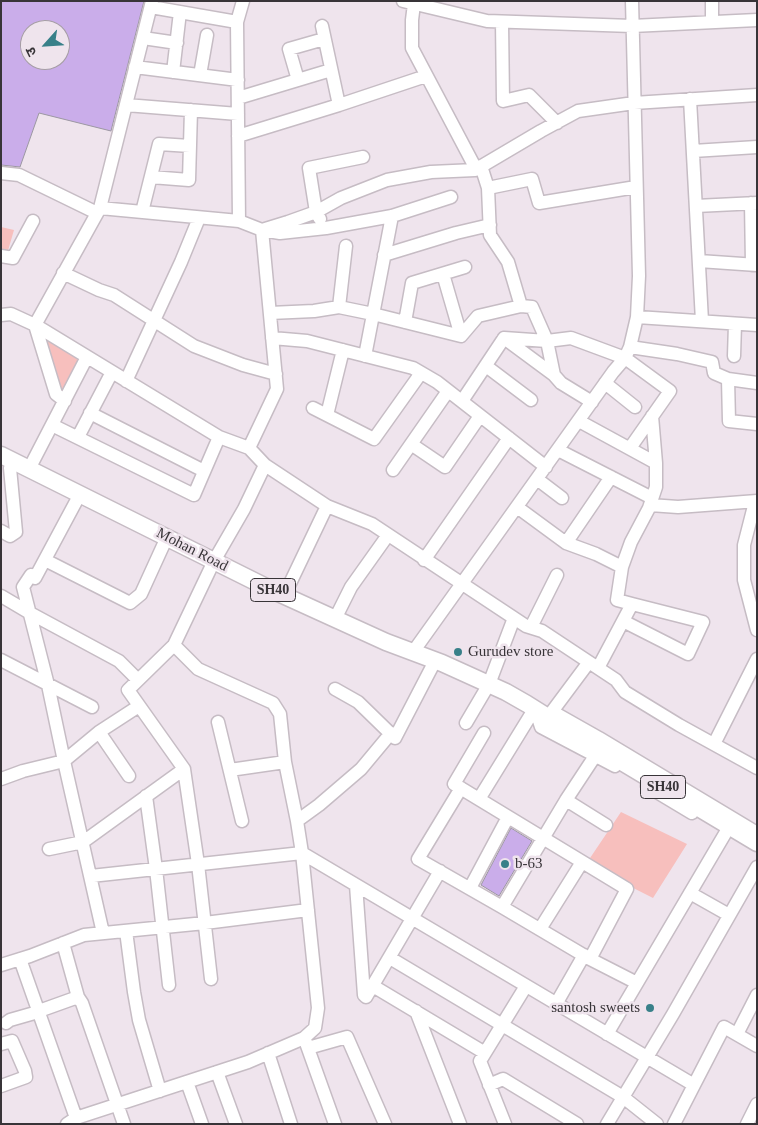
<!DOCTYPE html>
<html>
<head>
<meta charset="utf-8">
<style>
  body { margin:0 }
  #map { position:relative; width:758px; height:1125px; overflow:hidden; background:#efe4ed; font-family:Georgia,"Noto Sans Devanagari",serif }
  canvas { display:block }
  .frame { position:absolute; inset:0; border:2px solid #383438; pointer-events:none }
  .north { position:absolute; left:20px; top:20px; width:50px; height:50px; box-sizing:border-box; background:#efe4ed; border:1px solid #a69ea5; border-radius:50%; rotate:244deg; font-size:14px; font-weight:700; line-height:20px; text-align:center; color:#383438 }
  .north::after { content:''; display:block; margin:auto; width:18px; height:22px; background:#388089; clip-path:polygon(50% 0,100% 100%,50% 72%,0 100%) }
</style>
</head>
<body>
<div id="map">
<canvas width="758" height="1125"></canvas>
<div class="frame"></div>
<div class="north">उ</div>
</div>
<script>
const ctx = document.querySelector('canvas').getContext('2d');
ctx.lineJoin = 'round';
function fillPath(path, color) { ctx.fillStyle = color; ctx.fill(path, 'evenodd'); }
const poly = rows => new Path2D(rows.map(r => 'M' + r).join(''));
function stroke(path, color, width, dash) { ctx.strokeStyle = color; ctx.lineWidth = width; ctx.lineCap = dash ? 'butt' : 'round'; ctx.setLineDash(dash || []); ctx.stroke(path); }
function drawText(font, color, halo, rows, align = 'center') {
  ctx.font = font + ' Georgia,serif'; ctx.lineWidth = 5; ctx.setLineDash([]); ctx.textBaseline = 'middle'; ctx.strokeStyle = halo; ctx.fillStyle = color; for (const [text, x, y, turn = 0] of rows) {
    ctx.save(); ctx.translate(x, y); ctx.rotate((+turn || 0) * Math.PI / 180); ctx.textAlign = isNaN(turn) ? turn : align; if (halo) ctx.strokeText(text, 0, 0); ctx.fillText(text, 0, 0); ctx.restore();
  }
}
const green = poly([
  [1,227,14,230,7,254,1,252],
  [41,333,83,358,64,395,59,393],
  [621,812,687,844,653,898,586,864]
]);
const building = poly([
  [1,1,144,1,111,131,39,113,20,167,1,165,1,1],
  [30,30,60,30,60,60,30,60,30,30],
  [511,828,532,841,499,896,481,885,511,828]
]);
const minor = poly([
  [403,1,487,21,632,26,757,20],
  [712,1,712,22],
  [414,4,412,20,412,48,476,169],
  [151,7,237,22],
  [502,22,503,101,529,95,557,123],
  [322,26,339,105],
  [143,38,177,43],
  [135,67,238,80],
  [173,72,180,12],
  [200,75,207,35],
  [298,80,289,49,324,39],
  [238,98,331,70],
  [690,99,702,321],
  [126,105,238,114],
  [238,136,339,105,426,76],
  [693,151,757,147],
  [1,173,19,175,97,213],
  [151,177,189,180,191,110],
  [488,188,532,179,539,203,636,187],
  [751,203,752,265],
  [696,206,757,203],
  [100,208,239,221,262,230,280,233,326,228,392,216,451,197],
  [142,212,159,144,190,146],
  [320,219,316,212,309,168,363,157],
  [239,221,237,22,243,1],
  [346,246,339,307,373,314,461,336],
  [384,255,456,233,490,225],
  [1,256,13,258,33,221],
  [699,261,757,265],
  [63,273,99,290,114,295,194,346,243,365,276,374],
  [443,274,461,336],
  [521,306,532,307,547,341,554,375],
  [270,313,314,311,339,307],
  [1,315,11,314,35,325,219,437,249,448,265,465,327,506,372,524,526,626,542,631,616,680,625,692,679,725,757,768],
  [637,317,757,325],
  [405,322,412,283,465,267],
  [461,336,478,316,521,306,508,262,490,235,488,188,481,166],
  [272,338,307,341,413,368,437,382,546,467],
  [504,338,547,341,571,338,625,358,670,391,630,448],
  [504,338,554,375,561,383,592,402],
  [630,347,677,354,712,362,714,373,728,379,757,383],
  [365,356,392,216],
  [734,356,735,324],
  [486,366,531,400],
  [728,379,729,421,757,424],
  [126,381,181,262,199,218],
  [605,383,635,407],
  [65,401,56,394,35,325,100,208,152,1],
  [462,401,504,338],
  [313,408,374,439,421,373],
  [90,413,204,471],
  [327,415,343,350],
  [579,421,656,463],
  [52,425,194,495,219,437],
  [78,437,112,372],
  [411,444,445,467,480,416],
  [249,448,277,389,262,230,288,222,316,212,341,198,387,180,431,172,475,170,541,131,578,111,634,103,757,95],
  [558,450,652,498],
  [29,469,87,357],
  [393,470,448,391],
  [537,479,562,498],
  [80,494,35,578,31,575,23,587,48,685,64,761,103,933],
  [755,502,744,545,744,580,757,630],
  [650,505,678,507,757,501],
  [517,507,566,543,596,554,622,567],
  [1,531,10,536,16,532,10,468,13,461],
  [566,543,611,477],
  [45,560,130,603,141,594,167,537],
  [424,560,509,438],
  [1,596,30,613,119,661,138,680],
  [284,596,327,506],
  [335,619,351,587,388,535],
  [623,621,688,654,703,622,632,604],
  [531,627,557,575],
  [174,645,128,690,184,769,198,864,211,979],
  [413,652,613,372,625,358,630,347,637,317,639,276,632,1],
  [1,660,92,707],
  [598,668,632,604,617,600,622,567,631,542,649,508,656,487,656,463,652,416],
  [335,689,358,702,395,738,435,661],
  [535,708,541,727,615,766],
  [553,712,599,738,757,833],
  [548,717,589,662],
  [218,722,242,821],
  [466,723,489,684,514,618],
  [99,732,129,776],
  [484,733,454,784,627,889,590,959],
  [714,744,757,659],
  [230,770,285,762],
  [1,779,23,771,64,761,99,732,139,706],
  [647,786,692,813],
  [461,788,418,859,502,907,590,959,637,983],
  [146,796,156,869,169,985],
  [479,799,535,708],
  [566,800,606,825],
  [297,821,319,805,361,769,391,733],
  [49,849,83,842,184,769],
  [91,876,302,853,694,1085,724,1027,757,1046],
  [356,885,364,995,366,997,440,871],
  [470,888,508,817],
  [690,893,729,915],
  [502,907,566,800,595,756],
  [540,929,582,862],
  [126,931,134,992,139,1020,160,1091],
  [63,943,78,997,82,1003,124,1124],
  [390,958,623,1097,657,1124],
  [20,959,76,1118],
  [1,965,30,956,84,935,205,923,308,910],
  [373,986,485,1053],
  [556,1004,584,955],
  [416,1011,460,1124],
  [6,1023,10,1020,38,1012,39,1011,78,997],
  [607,1034,726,832],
  [737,1034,757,995],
  [305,1040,335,1124],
  [1,1044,12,1041,25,1071,26,1077,1,1086],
  [308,1048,347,1037,385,1124],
  [268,1053,291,1124],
  [217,1072,236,1124],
  [187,1082,202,1124],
  [489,1085,503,1079,577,1124],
  [67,1124,76,1118,248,1062,304,1038,315,1028,318,1008,302,853,297,821,285,762,280,714,273,703,198,669,174,645,214,561,244,509,265,465],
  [505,1124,480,1061,526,986],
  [607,1124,673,1014,757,867],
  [674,1124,694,1085],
  [747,1124,757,1104]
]);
const major = poly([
  [1,455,274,591,386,642,442,663,506,692,527,704,570,731,757,843]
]);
const markers = [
  [458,652,5,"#388089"],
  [505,864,5,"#388089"],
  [650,1008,5,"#388089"]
];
const shields = [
  [273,590,45],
  [663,787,45]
];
const shieldNames = [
  ["SH40",273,590],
  ["SH40",663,787]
];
const streetNames = [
  ["Mohan Road",192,550,27]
];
const poiNames = [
  ["Gurudev store",468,652],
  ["b-63",515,864],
  ["santosh sweets",640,1008,"right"]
];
fillPath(green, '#f7bfbd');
fillPath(building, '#caadea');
stroke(building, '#9b97a1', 1);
stroke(minor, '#c6bcc4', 15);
stroke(major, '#c6bcc4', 19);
stroke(minor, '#fff', 12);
stroke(major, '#fff', 16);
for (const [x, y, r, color] of markers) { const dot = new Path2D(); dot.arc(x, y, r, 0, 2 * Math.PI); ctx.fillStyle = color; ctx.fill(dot); stroke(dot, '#efe4ed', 2); }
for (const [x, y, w] of shields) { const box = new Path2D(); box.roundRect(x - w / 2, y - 11.5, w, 23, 4); ctx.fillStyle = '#efe4ed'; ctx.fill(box); stroke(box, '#383438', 1); }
drawText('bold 14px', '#383438', null, shieldNames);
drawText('15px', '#383438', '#efe4ed', streetNames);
drawText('15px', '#383438', '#efe4ed', poiNames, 'left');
</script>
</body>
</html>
